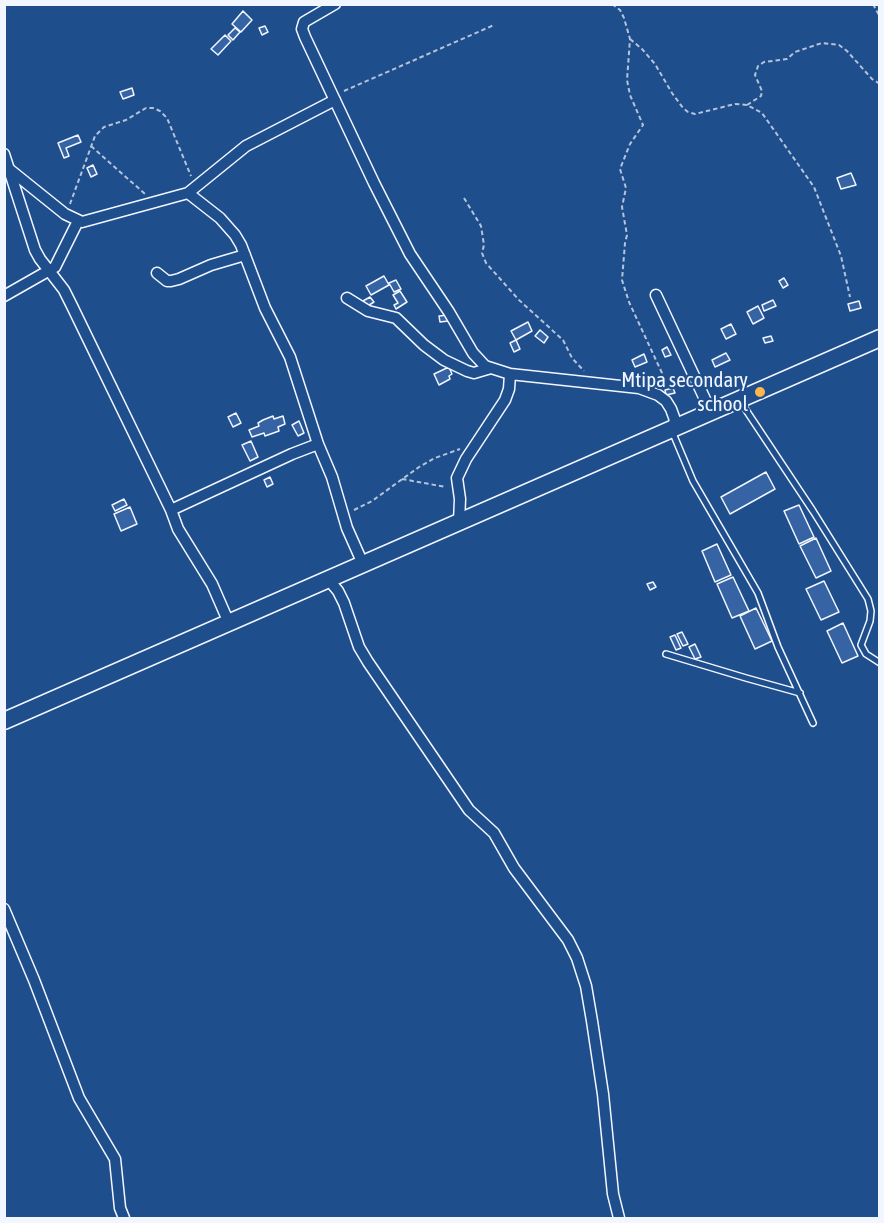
<!DOCTYPE html>
<html>
<head>
<meta charset="utf-8">
<style>
  body { margin:0 }
  #map { position:relative; width:884px; height:1223px; overflow:hidden; background:#1f4e8c; font-family:"Asap Condensed",sans-serif }
  canvas { display:block }
  .frame { position:absolute; inset:0; border:6px solid #f2f6ff; pointer-events:none }
</style>
</head>
<body>
<div id="map">
<canvas width="884" height="1223"></canvas>
<div class="frame"></div>
</div>
<script>
const ctx = document.querySelector('canvas').getContext('2d');
ctx.lineJoin = 'round';
function fillPath(path, color) { ctx.fillStyle = color; ctx.fill(path, 'evenodd'); }
const poly = rows => new Path2D(rows.map(r => 'M' + r).join(''));
function stroke(path, color, width, dash) { ctx.strokeStyle = color; ctx.lineWidth = width; ctx.lineCap = dash ? 'butt' : 'round'; ctx.setLineDash(dash || []); ctx.stroke(path); }
function drawText(font, color, halo, rows, align = 'center') {
  ctx.font = font + ' "Asap Condensed",sans-serif'; ctx.lineWidth = 4.5; ctx.setLineDash([]); ctx.textBaseline = 'middle'; ctx.strokeStyle = halo; ctx.fillStyle = color; for (const [text, x, y, turn = 0] of rows) {
    ctx.save(); ctx.translate(x, y); ctx.rotate((+turn || 0) * Math.PI / 180); ctx.textAlign = isNaN(turn) ? turn : align; if (halo) ctx.strokeText(text, 0, 0); ctx.fillText(text, 0, 0); ctx.restore();
  }
}
const building = poly([
  [243,11,252,20,241,32,232,24,243,11],
  [265,26,268,32,262,35,259,28,265,26],
  [235,28,240,32,233,40,228,35,235,28],
  [225,35,231,41,218,55,211,49,225,35],
  [132,88,134,95,123,99,120,92,132,88],
  [78,135,81,142,66,148,69,156,64,158,58,143,78,135],
  [93,165,97,174,91,177,87,168,93,165],
  [851,173,856,185,841,189,837,178,851,173],
  [384,276,389,285,371,295,366,286,384,276],
  [784,278,788,285,783,288,779,281,784,278],
  [396,280,401,289,394,292,389,283,396,280],
  [400,291,407,302,396,309,394,305,398,303,393,295,400,291],
  [370,297,374,302,366,307,363,301,370,297],
  [773,300,776,306,764,311,762,305,773,300],
  [859,301,861,308,850,311,848,304,859,301],
  [758,306,764,318,753,324,747,312,758,306],
  [448,315,448,321,440,322,439,316,448,315],
  [528,322,532,331,516,340,511,331,528,322],
  [731,324,736,334,726,339,721,329,731,324],
  [540,330,548,337,544,343,535,336,540,330],
  [771,336,773,341,765,343,763,338,771,336],
  [516,340,520,349,514,352,510,343,516,340],
  [667,347,671,355,665,357,662,350,667,347],
  [726,353,730,360,715,367,712,360,726,353],
  [644,354,647,362,635,367,632,360,644,354],
  [449,367,452,374,449,376,450,379,439,385,434,374,449,367],
  [673,388,675,393,666,395,665,390,673,388],
  [236,413,241,423,233,427,228,417,236,413],
  [273,416,274,419,283,416,285,424,278,427,279,431,265,436,264,433,252,437,249,430,259,426,258,423,263,420,273,416],
  [299,421,304,433,298,436,292,425,299,421],
  [251,441,258,457,250,461,242,445,251,441],
  [766,472,775,489,730,514,721,497,766,472],
  [270,477,273,484,267,487,264,480,270,477],
  [124,499,127,505,115,511,112,505,124,499],
  [799,505,814,537,799,544,784,511,799,505],
  [130,507,137,524,121,531,114,514,130,507],
  [816,538,831,571,816,578,800,546,816,538],
  [717,544,731,575,715,582,702,551,717,544],
  [733,577,749,611,732,618,717,584,733,577],
  [824,581,839,612,821,620,806,589,824,581],
  [653,582,656,587,650,590,647,584,653,582],
  [756,608,772,641,755,649,740,616,756,608],
  [843,623,858,656,842,663,827,631,843,623],
  [682,632,688,644,683,646,677,634,682,632],
  [675,635,681,648,676,650,670,637,675,635],
  [695,644,701,657,695,659,689,647,695,644]
]);
const path = poly([
  [612,4,620,10,624,18,630,39,627,80,630,95,643,125,630,144,620,169,626,188,622,207,627,235,625,243,622,280,629,302,662,373,662,384],
  [873,4,880,17],
  [630,39,642,49,655,64,672,93,683,108,688,112,695,114,735,104,747,105,762,113,814,187,841,256,850,297],
  [344,91,494,25],
  [747,105,761,96,762,91,755,75,758,66,764,62,787,59,795,52,822,43,839,45,847,51,872,79,880,84],
  [91,146,145,194],
  [464,198,481,226,484,245,482,253,486,263,519,300,563,340,572,358,584,371],
  [70,204,95,136,104,127,126,120,146,108,153,108,160,111,167,118,191,176],
  [402,479,446,487],
  [354,510,372,501,419,467,435,458,460,449]
]);
const service = poly([
  [740,401,813,511,868,599,871,611,870,621,861,645,866,654,880,663],
  [672,431,693,481,758,593,778,647,813,723],
  [666,654,746,678,800,693]
]);
const minor = poly([
  [335,4,304,22,302,29,305,37,374,183,410,254,449,312,473,353,485,366,510,374,639,388,658,395,666,401,671,409,675,420,672,429],
  [4,154,35,250,40,259,64,290,72,306,171,510,178,529,212,584,229,623],
  [9,169,65,214,82,222,188,193,220,218,235,235,241,245,265,308,290,357,318,444,332,477,347,528,363,564],
  [188,193,246,146,335,100],
  [157,273,167,281,171,281,179,279,211,265,245,255],
  [656,295,711,412],
  [4,296,55,267,78,221],
  [347,298,368,311,396,318,424,345,444,360,467,371,474,373,491,368],
  [171,510,292,454,318,444],
  [459,522,460,499,457,478,466,459,505,400,509,389,510,374],
  [328,579,338,591,344,603,359,647,368,662,469,810,494,833,514,868,568,940,577,958,586,986,592,1021,603,1094,613,1194,619,1218],
  [4,909,34,980,79,1098,115,1159,120,1208,124,1218]
]);
const primary = poly([
  [4,721,880,338]
]);
const markers = [
  [760,392,6,"#ffb74d"]
];
const poiNames = [
  ["Mtipa secondary",748,380],
  ["school",748,404]
];
fillPath(building, '#3563a3');
stroke(building, '#f2f6ff', 1.5);
stroke(service, '#f2f6ff', 8);
stroke(minor, '#f2f6ff', 13);
stroke(primary, '#f2f6ff', 19);
stroke(path, '#b3c4dc', 2, [4.5, 3]);
stroke(service, '#1f4e8c', 5);
stroke(minor, '#1f4e8c', 10);
stroke(primary, '#1f4e8c', 16);
for (const [x, y, r, color] of markers) { const dot = new Path2D(); dot.arc(x, y, r, 0, 2 * Math.PI); ctx.fillStyle = color; ctx.fill(dot); stroke(dot, '#1f4e8c', 2); }
drawText('21px', '#f2f6ff', '#1f4e8c', poiNames, 'right');
</script>
</body>
</html>
